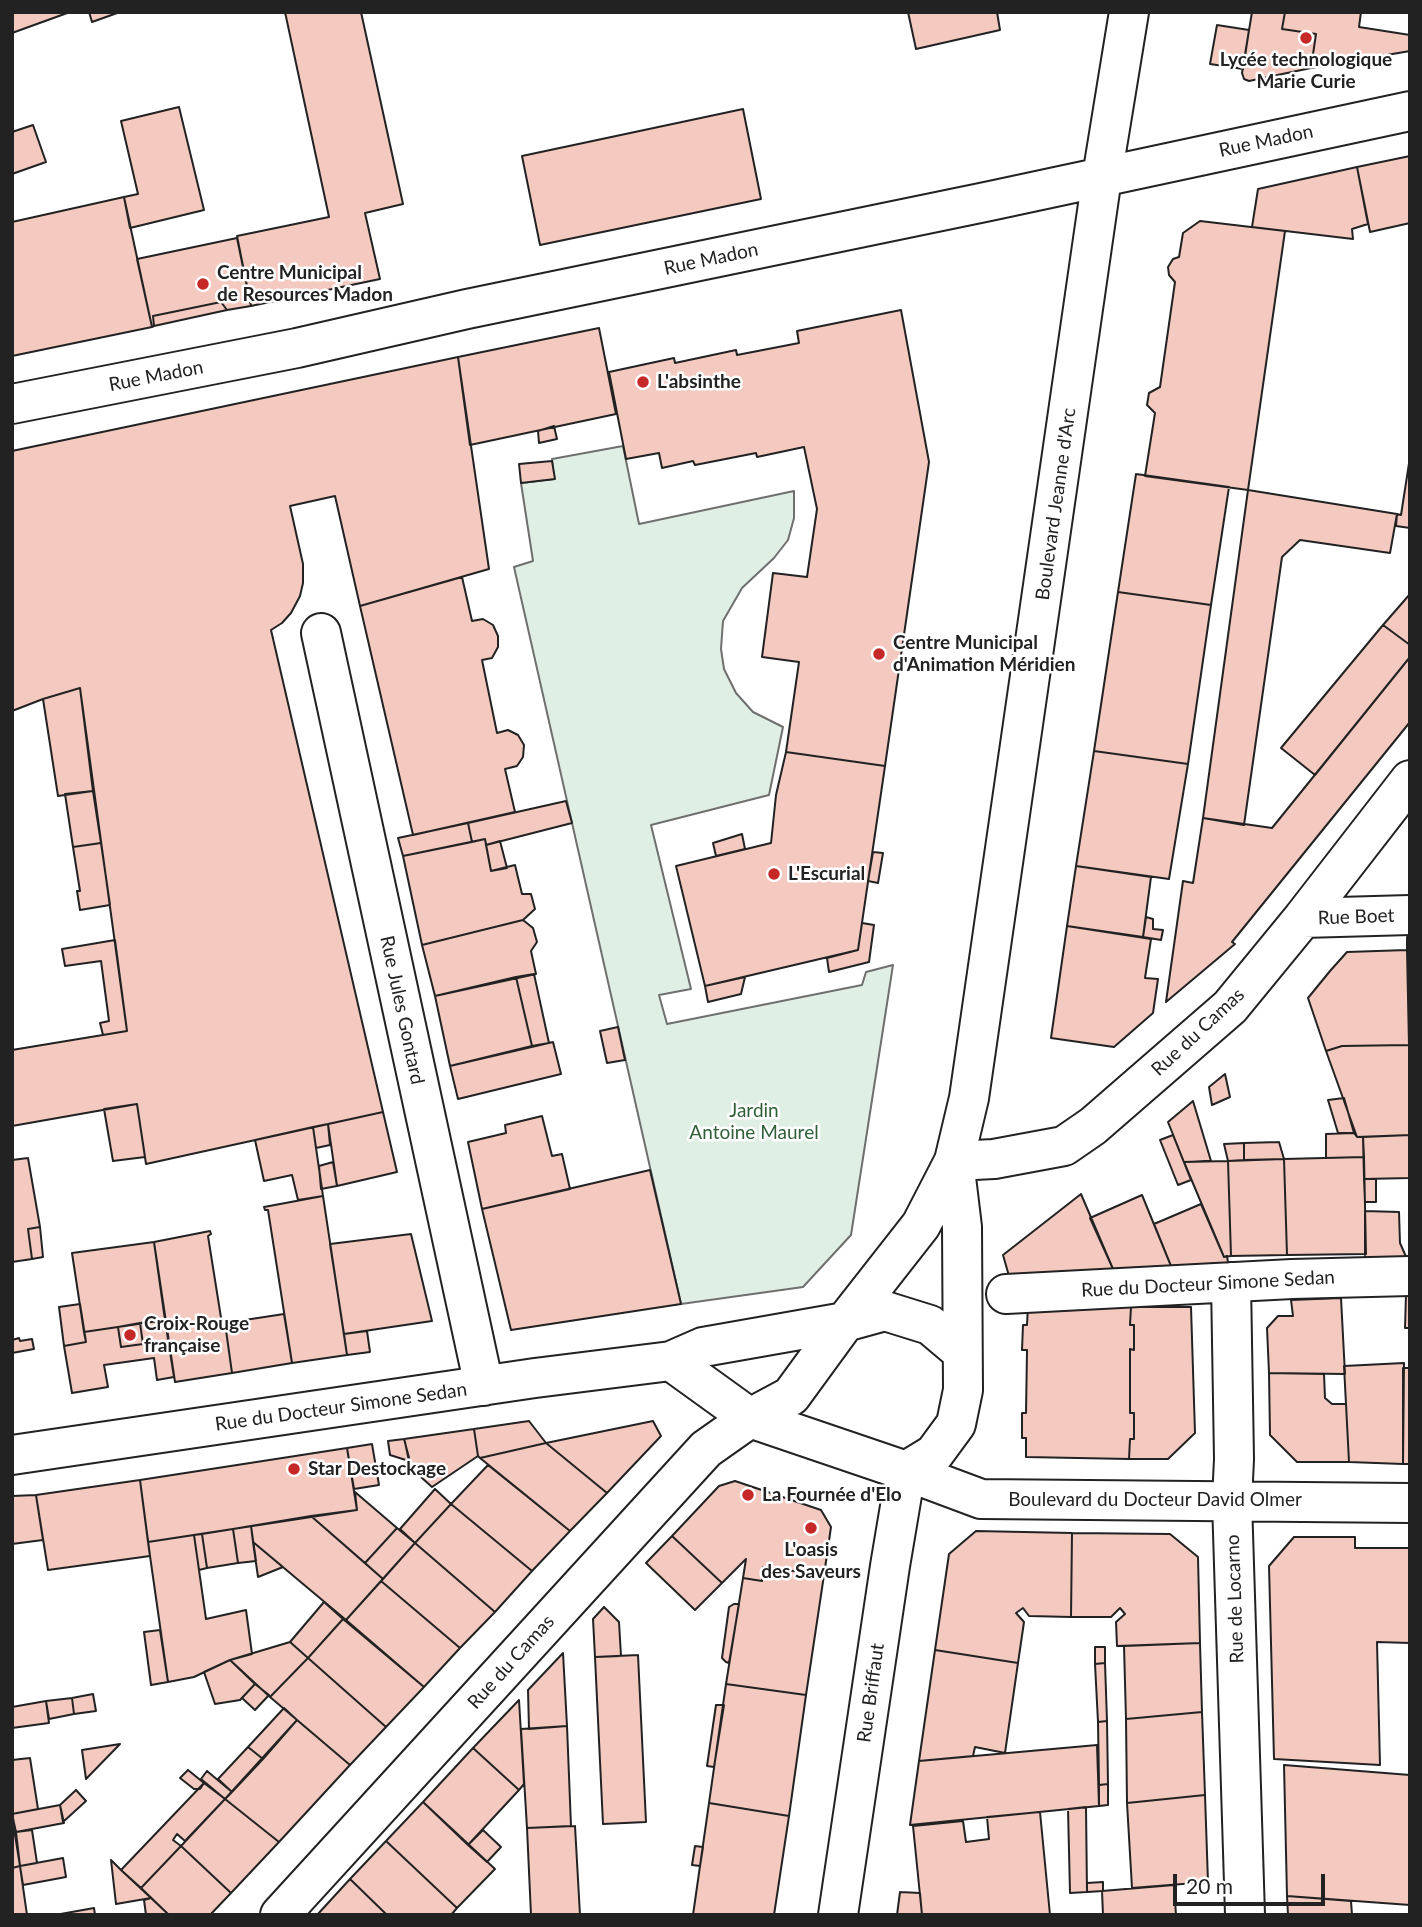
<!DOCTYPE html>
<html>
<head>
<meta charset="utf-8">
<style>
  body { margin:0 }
  #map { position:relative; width:1422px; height:1927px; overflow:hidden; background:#fff; font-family:Lato,sans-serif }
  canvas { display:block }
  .frame { position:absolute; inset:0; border:14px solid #222; pointer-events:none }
  .scale { position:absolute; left:1173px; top:1874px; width:152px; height:32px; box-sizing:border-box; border:4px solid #222; border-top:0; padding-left:9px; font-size:21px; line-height:24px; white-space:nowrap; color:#222; -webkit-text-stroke:5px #fff; paint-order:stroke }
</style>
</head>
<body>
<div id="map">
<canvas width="1422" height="1927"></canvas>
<div class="frame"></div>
<div class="scale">20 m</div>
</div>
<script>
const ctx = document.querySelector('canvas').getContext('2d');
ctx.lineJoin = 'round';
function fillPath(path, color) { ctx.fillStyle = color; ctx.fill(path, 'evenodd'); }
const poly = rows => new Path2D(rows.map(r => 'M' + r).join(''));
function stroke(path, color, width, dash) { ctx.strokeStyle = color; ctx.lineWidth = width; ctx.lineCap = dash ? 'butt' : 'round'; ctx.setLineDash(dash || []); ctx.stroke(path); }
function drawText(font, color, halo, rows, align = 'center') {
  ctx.font = font + ' Lato,sans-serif'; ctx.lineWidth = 5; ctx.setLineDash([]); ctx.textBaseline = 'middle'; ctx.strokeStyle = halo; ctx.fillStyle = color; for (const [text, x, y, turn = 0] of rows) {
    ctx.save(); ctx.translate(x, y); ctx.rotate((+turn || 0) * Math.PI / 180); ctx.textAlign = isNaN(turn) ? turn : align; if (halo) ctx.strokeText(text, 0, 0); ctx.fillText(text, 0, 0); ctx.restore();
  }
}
const green = poly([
  [623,446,639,524,794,491,794,518,788,540,774,558,742,588,723,621,721,649,724,669,736,693,753,712,783,727,769,795,651,825,691,989,659,995,667,1024,862,985,866,972,893,965,851,1235,803,1287,681,1304,514,567,533,561,521,483,554,479,552,459,623,446]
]);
const building = poly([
  [12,12,70,12,12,33,12,12],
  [89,12,120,12,92,22,89,12],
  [285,12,361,12,403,204,365,213,380,279,251,306,237,236,329,217,285,12],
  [908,12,997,12,1000,30,916,49,908,12],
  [1252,12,1285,12,1282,29,1316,34,1311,68,1249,81,1244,79,1242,73,1252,12],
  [1285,12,1361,12,1359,27,1410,35,1410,51,1311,68,1316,34,1282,29,1285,12],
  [1217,25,1249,30,1243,69,1210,64,1217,25],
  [179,107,204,210,130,228,124,197,138,194,121,121,179,107],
  [743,109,761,199,540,245,522,156,743,109],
  [33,125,46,162,12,174,12,132,33,125],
  [1410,156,1410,223,1370,232,1357,167,1410,156],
  [1357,167,1368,224,1352,229,1353,239,1252,227,1258,189,1357,167],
  [124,197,152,327,12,356,12,222,124,197],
  [1200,221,1285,231,1248,490,1145,476,1155,413,1147,405,1149,393,1160,387,1175,282,1169,275,1168,267,1173,259,1179,257,1183,233,1200,221],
  [237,238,251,306,227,310,221,302,153,316,154,326,152,327,137,259,237,238],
  [221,302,227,310,154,326,153,316,221,302],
  [901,310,929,462,885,766,786,752,799,662,762,657,773,573,807,577,817,509,804,447,757,457,756,453,695,465,693,461,662,468,659,453,626,459,609,372,674,358,675,363,736,350,737,355,799,343,797,331,901,310],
  [599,328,616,414,470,445,458,357,599,328],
  [458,357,489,569,360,606,335,496,290,506,303,564,303,583,300,596,291,613,282,623,271,630,383,1112,146,1164,137,1104,12,1126,12,1050,127,1031,80,688,43,699,12,711,12,451,458,357],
  [554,426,557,439,539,443,538,431,554,426],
  [1410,457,1410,528,1396,526,1397,514,1401,515,1410,457],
  [552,461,555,479,521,483,519,464,552,461],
  [1136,474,1229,487,1211,605,1118,592,1136,474],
  [1248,490,1397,514,1390,553,1300,540,1282,557,1244,825,1203,818,1248,490],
  [462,577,472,621,483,619,493,625,498,636,498,647,492,658,482,660,497,733,508,730,518,735,524,745,523,757,517,766,505,769,515,812,413,835,360,606,462,577],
  [1118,592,1211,605,1188,764,1094,751,1118,592],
  [1410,594,1410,645,1383,625,1410,594],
  [1383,625,1410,645,1410,657,1315,775,1281,748,1383,625],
  [1410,657,1410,722,1232,942,1235,944,1166,1002,1183,881,1193,883,1203,818,1272,828,1410,657],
  [80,688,93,791,58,796,43,699,80,688],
  [1094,751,1188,764,1169,879,1076,866,1094,751],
  [786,752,885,766,858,950,705,986,676,866,771,843,776,795,786,752],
  [93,791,101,843,73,847,65,794,93,791],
  [566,801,572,823,486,845,485,839,472,842,468,823,566,801],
  [468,823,472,842,403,856,398,838,468,823],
  [742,834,745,849,716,856,713,843,742,834],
  [485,839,491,871,515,865,522,894,531,894,535,909,523,920,422,945,403,856,485,839],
  [500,841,507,868,491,871,486,845,500,841],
  [101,843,110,905,80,910,77,891,80,891,73,847,101,843],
  [873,852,883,853,878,883,868,881,873,852],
  [1076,866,1151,877,1143,937,1067,926,1076,866],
  [1146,917,1153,919,1153,929,1163,930,1161,940,1143,937,1146,917],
  [523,920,533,928,537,942,531,951,536,974,435,996,422,945,523,920],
  [862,923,874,925,869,962,829,972,827,958,858,950,862,923],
  [1067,926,1151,939,1145,978,1158,979,1153,1013,1114,1047,1051,1038,1067,926],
  [1407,937,1410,937,1410,1049,1407,950,1407,937],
  [115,940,127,1031,103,1035,100,1023,109,1021,101,961,65,966,62,949,115,940],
  [1407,950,1409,1045,1342,1046,1326,1051,1308,998,1330,971,1347,952,1407,950],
  [534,974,549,1043,532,1046,516,977,534,974],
  [516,977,532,1046,450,1066,435,996,516,977],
  [745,977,741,994,708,1002,705,986,745,977],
  [618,1027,625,1060,607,1063,600,1031,618,1027],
  [553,1042,561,1074,458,1099,450,1066,553,1042],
  [1409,1045,1410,1135,1357,1137,1326,1051,1342,1046,1409,1045],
  [1225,1074,1230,1097,1212,1105,1209,1087,1225,1074],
  [1344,1098,1354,1133,1338,1133,1328,1100,1344,1098],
  [1193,1101,1211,1161,1184,1162,1168,1122,1193,1101],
  [137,1104,145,1157,113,1161,104,1109,137,1104],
  [383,1112,397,1172,337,1186,328,1124,383,1112],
  [542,1116,552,1156,562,1154,570,1189,482,1209,468,1142,506,1133,505,1125,542,1116],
  [328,1124,330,1145,316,1148,313,1127,328,1124],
  [313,1127,323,1196,298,1200,292,1175,264,1181,255,1140,313,1127],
  [1354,1133,1357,1137,1363,1137,1364,1157,1326,1158,1326,1134,1354,1133],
  [1173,1135,1191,1180,1178,1185,1160,1140,1173,1135],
  [1410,1135,1410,1178,1364,1179,1363,1137,1410,1135],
  [1279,1142,1284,1159,1244,1160,1244,1143,1279,1142],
  [1244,1143,1244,1160,1228,1161,1224,1144,1244,1143],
  [1364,1157,1366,1254,1287,1255,1284,1159,1364,1157],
  [28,1158,40,1227,28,1229,32,1259,12,1262,12,1160,28,1158],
  [1284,1159,1287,1255,1231,1256,1228,1161,1284,1159],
  [1228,1161,1231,1256,1224,1257,1184,1162,1228,1161],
  [333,1162,337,1186,321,1189,319,1166,333,1162],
  [650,1170,681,1304,511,1330,482,1209,650,1170],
  [1364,1179,1376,1179,1376,1202,1365,1202,1364,1179],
  [1081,1194,1113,1269,1011,1283,1003,1255,1081,1194],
  [1142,1195,1171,1266,1113,1269,1090,1218,1142,1195],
  [323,1196,347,1355,292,1363,268,1210,265,1210,264,1207,323,1196],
  [1201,1204,1224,1257,1227,1256,1228,1263,1171,1266,1154,1224,1201,1204],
  [1365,1211,1399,1212,1400,1243,1407,1259,1365,1260,1365,1211],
  [40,1227,43,1257,32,1259,28,1229,40,1227],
  [210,1231,211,1234,208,1236,222,1324,225,1323,232,1373,175,1382,154,1242,210,1231],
  [411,1234,432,1321,344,1334,330,1244,411,1234],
  [154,1242,165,1320,84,1332,72,1253,154,1242],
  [1410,1293,1410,1328,1405,1328,1406,1294,1410,1293],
  [1341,1298,1345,1374,1269,1373,1267,1328,1278,1316,1293,1316,1291,1300,1341,1298],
  [80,1304,86,1342,64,1346,59,1307,80,1304],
  [1028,1305,1131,1307,1130,1325,1134,1325,1134,1350,1130,1349,1130,1413,1134,1413,1134,1439,1130,1439,1129,1459,1026,1457,1026,1438,1022,1438,1022,1413,1026,1413,1027,1350,1022,1350,1023,1325,1027,1325,1028,1305],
  [1131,1307,1191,1307,1195,1433,1168,1459,1129,1459,1130,1439,1134,1439,1134,1413,1130,1413,1130,1349,1134,1350,1134,1325,1130,1325,1131,1307],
  [284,1314,292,1363,232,1373,225,1323,284,1314],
  [165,1320,174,1377,157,1380,154,1358,104,1365,108,1387,72,1393,64,1346,86,1342,84,1332,118,1327,121,1347,143,1344,140,1323,165,1320],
  [140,1323,143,1344,121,1347,118,1327,140,1323],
  [367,1331,370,1352,347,1355,344,1334,367,1331],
  [19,1338,20,1341,32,1339,34,1349,12,1353,12,1340,19,1338],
  [1404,1363,1403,1464,1349,1462,1344,1366,1404,1363],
  [1403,1368,1410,1368,1410,1464,1403,1464,1403,1368],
  [1269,1373,1324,1374,1325,1398,1332,1404,1346,1404,1349,1462,1297,1462,1270,1435,1269,1373],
  [529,1421,546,1443,480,1458,478,1456,474,1429,529,1421],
  [653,1421,661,1436,607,1493,546,1443,653,1421],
  [474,1429,478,1456,432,1487,412,1469,404,1439,474,1429],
  [404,1439,405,1442,409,1461,390,1455,388,1441,404,1439],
  [546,1443,607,1493,570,1531,480,1458,546,1443],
  [372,1444,379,1485,354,1489,347,1448,372,1444],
  [347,1448,357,1510,148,1542,140,1480,347,1448],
  [488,1465,570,1531,532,1571,451,1504,488,1465],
  [140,1480,150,1556,48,1570,36,1495,140,1480],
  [735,1481,821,1510,831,1527,824,1575,763,1567,762,1581,743,1578,746,1559,722,1583,672,1536,719,1486,735,1481],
  [435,1489,451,1504,415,1543,400,1529,435,1489],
  [355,1492,397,1528,365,1563,311,1516,357,1510,355,1492],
  [36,1495,43,1540,12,1544,12,1496,36,1495],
  [451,1504,532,1571,495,1612,415,1543,451,1504],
  [311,1516,383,1579,346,1620,253,1542,251,1526,311,1516],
  [251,1526,256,1561,238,1563,233,1529,251,1526],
  [397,1528,415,1543,383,1579,365,1563,397,1528],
  [233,1529,238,1563,207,1568,202,1534,233,1529],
  [976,1531,1072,1533,1071,1617,1029,1616,1023,1608,1016,1613,1024,1622,1018,1663,935,1650,949,1554,976,1531],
  [1072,1533,1170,1534,1198,1557,1200,1643,1117,1646,1116,1622,1125,1614,1120,1608,1111,1617,1071,1617,1072,1533],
  [202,1534,207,1568,199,1570,194,1535,202,1534],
  [194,1535,206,1619,246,1610,252,1654,230,1660,194,1677,168,1682,148,1542,194,1535],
  [672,1536,722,1583,695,1610,646,1563,672,1536],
  [1294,1537,1355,1537,1355,1548,1410,1548,1410,1643,1377,1642,1380,1765,1274,1759,1269,1566,1294,1537],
  [253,1542,283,1567,258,1577,253,1542],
  [415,1543,495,1612,460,1648,381,1581,415,1543],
  [763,1567,824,1575,806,1695,726,1684,743,1578,762,1581,763,1567],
  [381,1581,460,1648,424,1687,346,1620,381,1581],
  [324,1602,343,1619,308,1658,290,1642,324,1602],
  [734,1604,739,1604,729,1663,726,1662,722,1658,729,1607,734,1604],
  [604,1607,619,1622,621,1656,595,1657,593,1619,604,1607],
  [343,1619,424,1687,386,1727,308,1658,343,1619],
  [160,1630,168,1682,151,1685,144,1632,160,1630],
  [290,1642,308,1658,270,1697,230,1660,290,1642],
  [1200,1643,1202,1712,1126,1719,1124,1646,1200,1643],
  [1095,1647,1105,1647,1105,1663,1095,1664,1095,1647],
  [935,1650,1018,1663,1005,1753,975,1747,973,1756,919,1761,935,1650],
  [563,1653,567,1726,529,1729,528,1690,563,1653],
  [638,1655,646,1822,603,1824,595,1657,638,1655],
  [308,1658,386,1727,350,1765,270,1697,308,1658],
  [230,1660,255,1684,240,1700,215,1704,204,1672,230,1660],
  [1105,1663,1107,1721,1098,1722,1095,1664,1105,1663],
  [255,1684,269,1695,255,1710,242,1698,255,1684],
  [726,1684,806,1695,789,1816,709,1803,726,1684],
  [93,1694,96,1711,74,1714,72,1698,93,1694],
  [72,1698,74,1714,49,1719,46,1701,72,1698],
  [519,1700,524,1784,519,1790,473,1748,519,1700],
  [46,1701,49,1723,12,1728,12,1707,46,1701],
  [716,1705,724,1705,714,1767,707,1766,716,1705],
  [284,1708,297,1720,263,1759,248,1747,284,1708],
  [1202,1712,1205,1795,1127,1803,1126,1719,1202,1712],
  [297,1720,350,1765,279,1842,225,1799,297,1720],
  [1107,1721,1108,1784,1099,1785,1098,1722,1107,1721],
  [567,1726,571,1826,527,1828,521,1729,567,1726],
  [120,1744,86,1779,82,1750,120,1744],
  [1097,1745,1099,1806,910,1825,919,1761,1097,1745],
  [248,1747,263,1759,232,1792,218,1779,248,1747],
  [473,1748,519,1790,468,1845,423,1802,473,1748],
  [30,1758,38,1809,12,1814,12,1760,30,1758],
  [1284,1765,1410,1775,1410,1905,1287,1896,1284,1765],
  [188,1770,204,1783,200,1789,194,1789,180,1778,188,1770],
  [207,1771,232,1792,225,1799,201,1779,207,1771],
  [204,1783,225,1799,185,1841,177,1834,173,1840,181,1846,141,1888,121,1870,204,1783],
  [1108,1784,1108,1805,1099,1806,1099,1785,1108,1784],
  [76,1790,86,1801,63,1822,60,1805,76,1790],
  [1205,1795,1208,1882,1132,1888,1127,1803,1205,1795],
  [225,1799,279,1842,231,1893,181,1846,225,1799],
  [423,1802,495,1869,457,1908,386,1841,423,1802],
  [709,1803,789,1816,774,1915,693,1915,709,1803],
  [60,1805,64,1823,16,1832,12,1814,60,1805],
  [1086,1807,1087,1892,1070,1893,1068,1809,1086,1807],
  [1040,1812,1050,1915,922,1915,913,1826,963,1821,966,1842,989,1839,987,1817,1040,1812],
  [12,1816,20,1866,12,1868,12,1816],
  [575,1826,580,1915,531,1915,527,1828,575,1826],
  [32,1830,37,1863,20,1866,16,1832,32,1830],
  [483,1830,501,1847,487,1862,468,1845,483,1830],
  [386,1841,457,1908,451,1915,387,1915,350,1879,386,1841],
  [181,1846,231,1893,210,1915,169,1915,141,1888,181,1846],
  [695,1846,703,1847,700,1866,692,1865,695,1846],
  [63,1858,66,1877,23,1885,20,1866,63,1858],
  [111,1860,121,1870,151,1898,116,1904,111,1860],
  [20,1866,27,1915,12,1915,12,1868,20,1866],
  [350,1879,387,1915,317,1915,350,1879],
  [1103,1882,1103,1891,1087,1892,1087,1883,1103,1882],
  [1174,1885,1176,1915,1103,1915,1102,1891,1174,1885],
  [900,1892,920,1893,922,1915,897,1915,900,1892],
  [1287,1896,1351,1901,1352,1915,1288,1915,1287,1896],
  [151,1898,169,1915,146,1915,144,1900,151,1898],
  [94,1908,95,1915,55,1915,94,1908]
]);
const minor = poly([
  [12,404,297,348,467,309,990,201,1410,111],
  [321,633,484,1386],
  [1303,918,1410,915],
  [954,1161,994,1159,1064,1146,1093,1126,1230,1007,1303,918,1410,780],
  [1231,1282,1234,1459,1232,1501,1245,1915],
  [1006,1294,1292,1279,1410,1276],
  [671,1361,750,1418,906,1471,934,1454,956,1424,963,1390,962,1227,954,1161],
  [12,1455,535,1378,671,1361,703,1347,845,1322,885,1311,930,1325,962,1352],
  [280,1915,706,1449,750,1418,791,1396,845,1322,921,1225,954,1161,969,1098,1102,177,1129,12],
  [838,1915,890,1566,906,1471,981,1499,1410,1503]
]);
const markers = [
  [1306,38,7,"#c62828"],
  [203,284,7,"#c62828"],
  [643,382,7,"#c62828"],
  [879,654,7,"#c62828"],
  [774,874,7,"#c62828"],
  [130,1335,7,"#c62828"],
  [294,1469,7,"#c62828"],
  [748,1495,7,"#c62828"],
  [811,1528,7,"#c62828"]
];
const poiNames = [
  ["Lycée technologique",1306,60,"center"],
  ["Marie Curie",1306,82,"center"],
  ["Centre Municipal",217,273],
  ["de Resources Madon",217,295],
  ["L'absinthe",657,382],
  ["Centre Municipal",893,643],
  ["d'Animation Méridien",893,665],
  ["L'Escurial",788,874],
  ["Croix-Rouge",144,1324],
  ["française",144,1346],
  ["Star Destockage",308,1469],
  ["La Fournée d'Elo",762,1495],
  ["L'oasis",811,1550,"center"],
  ["des Saveurs",811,1572,"center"]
];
const streetNames = [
  ["Rue Madon",1266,141,-12],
  ["Rue Madon",711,259,-12],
  ["Rue Madon",156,376,-11],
  ["Boulevard Jeanne d'Arc",1056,504,-82],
  ["Rue Boet",1356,917,-2],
  ["Rue Jules Gontard",402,1010,78],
  ["Rue du Camas",1198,1032,-43],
  ["Rue du Docteur Simone Sedan",1208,1284,-3],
  ["Rue du Docteur Simone Sedan",341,1407,-8],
  ["Boulevard du Docteur David Olmer",1155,1500],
  ["Rue de Locarno",1235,1599,-92],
  ["Rue du Camas",511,1662,-48],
  ["Rue Briffaut",871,1693,-82]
];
const parkNames = [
  ["Jardin",754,1111],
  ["Antoine Maurel",754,1133]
];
fillPath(green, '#e0efe3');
stroke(green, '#6f6f6f', 2);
fillPath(building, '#f3c9c0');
stroke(building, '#222', 2);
stroke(minor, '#222', 42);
stroke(minor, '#fff', 38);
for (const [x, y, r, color] of markers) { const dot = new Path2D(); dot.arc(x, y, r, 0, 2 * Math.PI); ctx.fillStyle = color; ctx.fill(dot); stroke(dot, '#fff', 2.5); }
drawText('bold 19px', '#222', '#fff', poiNames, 'left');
drawText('19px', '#222', '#fff', streetNames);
drawText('19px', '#2f5e38', '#fff', parkNames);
</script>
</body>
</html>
